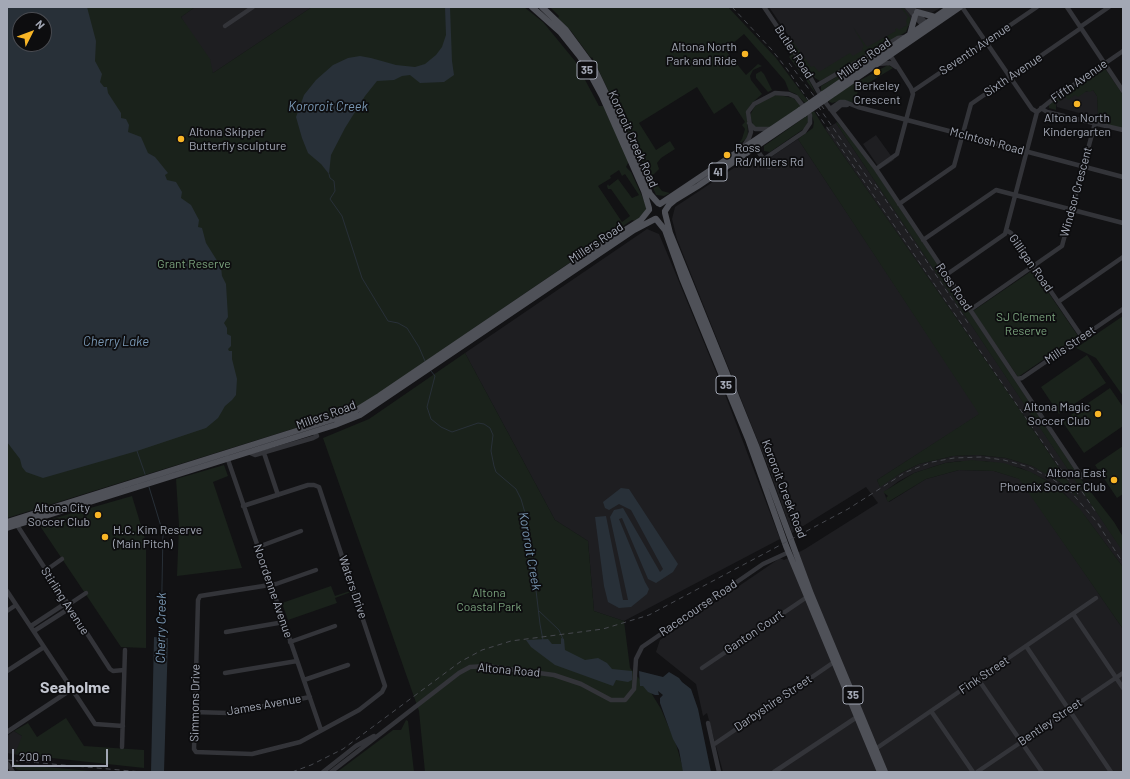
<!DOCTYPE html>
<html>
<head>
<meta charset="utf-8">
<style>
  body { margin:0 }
  #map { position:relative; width:1130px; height:779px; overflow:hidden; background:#121214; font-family:Barlow,sans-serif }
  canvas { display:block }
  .frame { position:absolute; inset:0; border:8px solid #a3a8b5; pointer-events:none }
  .north { position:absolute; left:12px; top:12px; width:40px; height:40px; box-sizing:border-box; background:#0d0d0f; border:1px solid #494b51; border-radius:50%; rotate:48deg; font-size:11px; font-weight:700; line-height:16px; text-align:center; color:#a3a8b5 }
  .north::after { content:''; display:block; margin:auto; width:14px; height:18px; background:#f8b526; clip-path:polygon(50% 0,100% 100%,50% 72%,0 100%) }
  .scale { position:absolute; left:12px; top:749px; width:96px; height:18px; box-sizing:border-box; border:2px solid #a3a8b5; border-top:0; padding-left:5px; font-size:12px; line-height:14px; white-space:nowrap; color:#a3a8b5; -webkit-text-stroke:3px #0d0d0f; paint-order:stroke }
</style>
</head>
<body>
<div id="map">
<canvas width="1130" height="779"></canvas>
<div class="frame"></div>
<div class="north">N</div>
<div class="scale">200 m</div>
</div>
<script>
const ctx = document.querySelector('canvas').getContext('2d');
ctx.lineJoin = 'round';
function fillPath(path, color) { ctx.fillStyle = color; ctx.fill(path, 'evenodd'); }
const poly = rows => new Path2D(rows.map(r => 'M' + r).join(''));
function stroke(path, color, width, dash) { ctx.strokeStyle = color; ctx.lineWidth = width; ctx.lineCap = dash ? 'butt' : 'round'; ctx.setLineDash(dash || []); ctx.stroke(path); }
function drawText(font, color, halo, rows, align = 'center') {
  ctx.font = font + ' Barlow,sans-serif'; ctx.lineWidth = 3.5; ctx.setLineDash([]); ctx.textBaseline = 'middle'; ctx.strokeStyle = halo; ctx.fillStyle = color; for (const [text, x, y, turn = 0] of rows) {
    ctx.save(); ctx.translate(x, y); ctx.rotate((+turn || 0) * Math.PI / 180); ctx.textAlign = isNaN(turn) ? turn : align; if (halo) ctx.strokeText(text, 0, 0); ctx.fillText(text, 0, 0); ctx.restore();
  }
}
const built = poly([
  [195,7,312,7,213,73,181,17],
  [769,7,942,7,818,79],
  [1093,90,1097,96,1098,113,1094,117,1057,107,1056,103,1066,96],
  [836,123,1123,551,1123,567,1084,515,1063,492,1048,481,1021,468,985,461,961,461,945,463,914,473,899,481,884,492,886,498,889,502,926,479,959,470,994,471,1020,479,1123,629,1123,772,723,772,707,713,703,716,696,684,656,652,660,640,780,558,784,560,805,549,878,503,866,487,792,533,769,469,677,239,672,219,675,207,752,156,759,165,798,139,980,414,877,480,880,486,901,473,919,464,953,456,978,455,1006,458,1032,466,1050,475,1077,495,1011,397,825,129],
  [876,135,894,160,880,169,863,144],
  [647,229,659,234,675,272,723,389,780,539,624,621,594,611,588,541,555,520,465,353],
  [14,731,22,736,24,756,7,753,7,736]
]);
const green = poly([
  [7,7,195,7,181,17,210,59,213,73,312,7,524,7,543,22,575,61,599,106,603,106,629,161,626,167,631,172,647,207,644,214,635,221,632,220,372,398,350,411,7,518],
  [20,20,44,20,44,44,20,44],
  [619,170,622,176,625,174,639,195,632,198,618,179,609,186,608,184,607,186,608,189,611,189,630,216,622,222,598,186,611,178,610,176],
  [550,7,728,7,776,58,808,101,805,103,796,94,789,91,785,81,744,34,725,50,746,75,758,64,762,66,753,70,750,76,751,80,762,94,751,104,747,111,748,137,735,148,742,139,745,129,742,125,745,122,732,102,714,114,697,87,639,123,656,150,670,141,675,149,661,158,657,163,659,169,651,177,633,145,618,108,617,108,592,57,591,58,571,31,558,18,559,16],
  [902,7,911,19,906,32,820,81,815,78,789,41,789,36,811,67,814,66,819,72,850,53,853,56,863,50,862,48,864,46,853,27,867,47,896,31,895,29,897,28,899,30,907,25,906,20,908,17,901,8],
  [776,29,805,72,816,94,789,57,791,55,774,30],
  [886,47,886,48,821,92,821,86],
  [888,65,893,68,870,82,871,87,860,85,855,100,860,102,859,104,843,100,832,103,828,101,848,87],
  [1102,68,1106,70,1123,95,1123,129,1082,117,1082,114,1094,117,1098,113,1097,96,1093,90,1090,92,1087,91,1078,97,1075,95,1068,100,1066,97,1056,103,1056,110,1049,108,1049,104],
  [761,71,764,74,772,90,768,92,756,78,756,74],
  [779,95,793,98,802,106,768,128,756,128,753,125,750,115,755,106,772,96],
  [814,111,825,129,1011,397,1079,498,1060,482,1032,466,1006,458,978,455,953,456,919,464,901,473,880,487,877,480,979,414,798,139,813,128,814,122,811,113],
  [808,115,809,120,805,128,770,152,764,151,764,146],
  [837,122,867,159,1080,478,1114,522,1123,537,1123,552,836,123],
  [655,182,662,191,670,193,664,196,656,195,652,185],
  [1033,270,1078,336,1018,377,973,311],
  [1123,316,1123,396,1096,358,1076,348],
  [465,353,555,520,588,541,594,611,624,621,630,668,650,691,661,709,676,744,684,772,425,772,419,711,323,438,369,419],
  [1087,355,1106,383,1059,414,1041,387],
  [1110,388,1123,407,1123,426,1084,453,1062,421],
  [1123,446,1123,494,1117,498,1095,465],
  [972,460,1004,463,1031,472,1056,486,1080,509,1123,567,1123,629,1019,479,994,471,959,470,926,479,888,502,886,498,888,496,883,492,914,473,945,463],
  [224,465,228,476,213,482,242,568,177,576,179,525,176,479],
  [132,496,146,542,146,648,121,647,38,523],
  [331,586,335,596,350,591,351,592,335,598,337,603,288,620,282,603],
  [66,718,84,746,144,750,144,768,15,754,22,736,14,731,28,723,37,737],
  [406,720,408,721,414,772,337,772,393,730,401,730],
  [12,763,22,765,104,772,19,770,16,769]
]);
const water = poly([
  [7,7,87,7,96,41,95,61,102,74,100,82,104,87,107,87,108,93,121,113,121,118,126,119,129,125,128,132,141,137,148,153,155,157,168,173,165,175,167,180,176,182,182,192,181,198,191,205,199,220,198,227,202,228,206,243,221,267,222,276,226,284,228,317,224,323,227,328,227,334,231,336,231,346,228,349,229,351,232,351,232,359,237,379,236,395,232,400,225,406,218,418,206,428,137,451,43,478,26,472,22,467,20,459,7,442],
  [20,20,44,20,44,44,20,44],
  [445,7,450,7,452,61,454,75,444,82,420,83,410,75,402,76,394,80,377,81,365,96,345,128,331,155,329,174,321,164,308,153,302,138,296,117,304,95,316,80,333,65,348,58,360,56,371,58,396,65,415,67,425,64,436,55,442,47,446,35],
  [621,488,629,489,678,564,673,572,656,583,648,579,622,518,619,519,645,582,649,589,647,594,631,607,619,608,608,602,604,586,595,517,606,516,623,600,628,600,610,517,614,510,623,508,660,572,663,569,631,510,619,504,609,510,605,508,603,502],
  [154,637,168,638,164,772,151,772],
  [561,638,564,639,565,650,585,660,598,658,607,663,612,669,632,671,632,680,628,682,616,680,613,686,555,665,531,647,526,640,548,639,552,644,561,644],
  [639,671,663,677,669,672,679,678,682,682,691,689,698,709,711,772,683,772,679,750,673,739,660,703,660,698,663,695,658,691,659,695,655,695,648,692,643,686,640,686]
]);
const stream = poly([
  [329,174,330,178,334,181,335,191,330,199,342,216,362,278,388,321,398,323,407,328,419,347,425,361],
  [431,371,435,376,427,407,431,419,441,427,452,432,478,423,484,424,490,428,493,435,491,451,494,466,496,472,516,489,521,499,528,523,540,624,543,640],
  [137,451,145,474],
  [149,487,163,533,161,638],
  [539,611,559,630,563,639]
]);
const minor = poly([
  [764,7,805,68,822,98,876,169,1082,477],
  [907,7,924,27],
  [912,7,928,25],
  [962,7,1032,109,1037,112],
  [1067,7,1123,91],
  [225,26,253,7],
  [1080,27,1109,7],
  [877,64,890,63,896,67],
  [816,86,898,38,904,37],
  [913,91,1037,7],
  [1041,108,1047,112,1123,130],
  [830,109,840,102,845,102,858,107,1123,177],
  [833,112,841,105,847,105],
  [749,123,755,129,771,129],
  [743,147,749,138,751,132,748,112,754,104,775,93,789,94,796,97,810,115,810,123,804,132,764,159],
  [755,147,769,167],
  [876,169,897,154,913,94,911,88,892,58,887,55],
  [899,204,954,166,971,104,1081,28],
  [1006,230,1011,233,1082,337],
  [923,240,996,190,1123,223],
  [946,275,1005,234,1037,112,1053,99,1123,51],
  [1058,302,1123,257],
  [970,310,1062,246,1095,123],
  [1017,379,1022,378,1123,309],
  [248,452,255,455,313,438,317,436,314,431],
  [264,453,278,495],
  [227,457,321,730],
  [243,506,308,485,314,485,319,487,385,686,382,692,359,710,300,742,252,754,196,752,194,749,198,600,200,596,276,584,316,570],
  [15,522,110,669,113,671,124,670],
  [258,547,301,531],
  [45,571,62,559],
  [7,591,95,724,123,726],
  [68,605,86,593],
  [7,611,16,605],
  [1073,614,1123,688],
  [31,626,66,603],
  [34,631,70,608],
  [226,632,284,622],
  [290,642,335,626],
  [1026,646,1111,772],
  [702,668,807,597],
  [7,671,44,647],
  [225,673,297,661],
  [978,679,1042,772],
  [304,680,348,665],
  [931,711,973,772],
  [194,712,228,713,310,697],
  [708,723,719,772],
  [7,732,72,689],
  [713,745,834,662],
  [122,747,125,650],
  [874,750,1096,598],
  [7,763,13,772],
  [323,772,356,746,374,736],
  [331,772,459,673,470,667,486,666,554,675,581,684,611,700,625,700,634,689,636,659,642,647,763,564,789,552],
  [774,772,857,717],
  [977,772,1123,673]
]);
const major = poly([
  [532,7,560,32,580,57,589,72,602,96,644,191,649,208],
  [542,7,566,30,594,68,617,116,650,194,658,203],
  [917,12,935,17],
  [910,34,915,16],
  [823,94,950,7],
  [826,99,960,7],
  [660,204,800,110],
  [665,211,669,205,675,200,698,186,804,114],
  [665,213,670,233,757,448,811,594,885,772],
  [656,219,665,230,682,278,748,439,786,546,880,772],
  [7,522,350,414,379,396,603,244,641,220,649,210],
  [7,528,335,425,360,415,634,230,655,219]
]);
const rail = poly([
  [732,7,772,50,787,69,1078,494],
  [789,63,824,109],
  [818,106,876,190],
  [875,184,968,323],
  [1077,484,1097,514],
  [1098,524,1123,563],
  [7,760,142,772],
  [292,772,311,765,343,749,460,662,482,650,511,641,603,629,649,615,848,509,906,472,932,462,954,458,981,457,1004,460,1029,467,1051,478,1071,492,1102,528]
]);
const majorBridge = poly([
  [800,110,823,94],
  [804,114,826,99]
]);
const markers = [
  [745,54,4,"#f8b526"],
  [877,72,4,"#f8b526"],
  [1077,104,4,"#f8b526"],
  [181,139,4,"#f8b526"],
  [727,155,4,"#f8b526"],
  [1098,414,4,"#f8b526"],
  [1114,480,4,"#f8b526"],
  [98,515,4,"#f8b526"],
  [105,537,4,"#f8b526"]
];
const shields = [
  [587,70,20],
  [718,172,18],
  [726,385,20],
  [853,695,20]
];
const shieldNames = [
  ["35",587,70],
  ["41",718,172],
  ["35",726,385],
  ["35",853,695]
];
const poiNames = [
  ["Altona North",737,47],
  ["Park and Ride",737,61],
  ["Berkeley",877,86,"center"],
  ["Crescent",877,100,"center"],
  ["Altona North",1077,118,"center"],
  ["Kindergarten",1077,132,"center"],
  ["Altona Skipper",189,132,"left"],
  ["Butterfly sculpture",189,146,"left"],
  ["Ross",735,148,"left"],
  ["Rd/Millers Rd",735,162,"left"],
  ["Altona Magic",1090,407],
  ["Soccer Club",1090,421],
  ["Altona East",1106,473],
  ["Phoenix Soccer Club",1106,487],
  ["Altona City",90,508],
  ["Soccer Club",90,522],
  ["H.C. Kim Reserve",113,530,"left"],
  ["(Main Pitch)",113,544,"left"]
];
const streetNames = [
  ["Seventh Avenue",975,49,-34],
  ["Butler Road",794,52,57],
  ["Millers Road",864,59,-35],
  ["Sixth Avenue",1013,75,-34],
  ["Fifth Avenue",1079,81,-35],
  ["Kororoit Creek Road",633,139,66],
  ["McIntosh Road",987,141,15],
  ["Windsor Crescent",1076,192,-75],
  ["Millers Road",596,243,-34],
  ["Gilligan Road",1031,263,55],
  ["Ross Road",954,287,56],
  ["Mills Street",1070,345,-34],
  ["Millers Road",326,415,-20],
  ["Kororoit Creek Road",784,489,69],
  ["Waters Drive",353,587,71],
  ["Noordenne Avenue",273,591,71],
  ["Stirling Avenue",65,601,57],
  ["Racecourse Road",698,608,-34],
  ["Ganton Court",754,632,-34],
  ["Altona Road",509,670,5],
  ["Fink Street",984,675,-34],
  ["Simmons Drive",195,703,-89],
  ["Darbyshire Street",773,703,-34],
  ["James Avenue",264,705,-10],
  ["Bentley Street",1050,722,-34]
];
const parkNames = [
  ["Grant Reserve",194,264],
  ["SJ Clement",1026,317],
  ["Reserve",1026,331],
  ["Altona",489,593],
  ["Coastal Park",489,607]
];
const waterNames = [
  ["Kororoit Creek",328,107],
  ["Cherry Lake",116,342],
  ["Kororoit Creek",530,551,80],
  ["Cherry Creek",161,628,-89]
];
const districtNames = [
  ["Seaholme",75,688]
];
fillPath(built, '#1e1e21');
fillPath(green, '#1a221b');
fillPath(water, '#283038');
stroke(stream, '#283038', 1);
stroke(minor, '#333439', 4.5);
stroke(major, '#4f5158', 6);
stroke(rail, '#46484e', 1, [5, 4]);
stroke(majorBridge, '#4f5158', 6);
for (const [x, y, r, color] of markers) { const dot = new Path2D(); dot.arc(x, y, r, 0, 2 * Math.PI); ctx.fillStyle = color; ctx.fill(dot); stroke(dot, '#0d0d0f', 1.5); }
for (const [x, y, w] of shields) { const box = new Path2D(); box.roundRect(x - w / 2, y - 9, w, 18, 3); ctx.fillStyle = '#0d0d0f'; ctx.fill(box); stroke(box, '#a3a8b5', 1); }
drawText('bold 11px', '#a3a8b5', null, shieldNames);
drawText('12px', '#a3a8b5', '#0d0d0f', poiNames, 'right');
drawText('12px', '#a3a8b5', '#0d0d0f', streetNames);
drawText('12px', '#79a17c', '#0d0d0f', parkNames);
drawText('italic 13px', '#7896b2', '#0d0d0f', waterNames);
drawText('bold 16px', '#c4c7d1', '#0d0d0f', districtNames);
</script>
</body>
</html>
